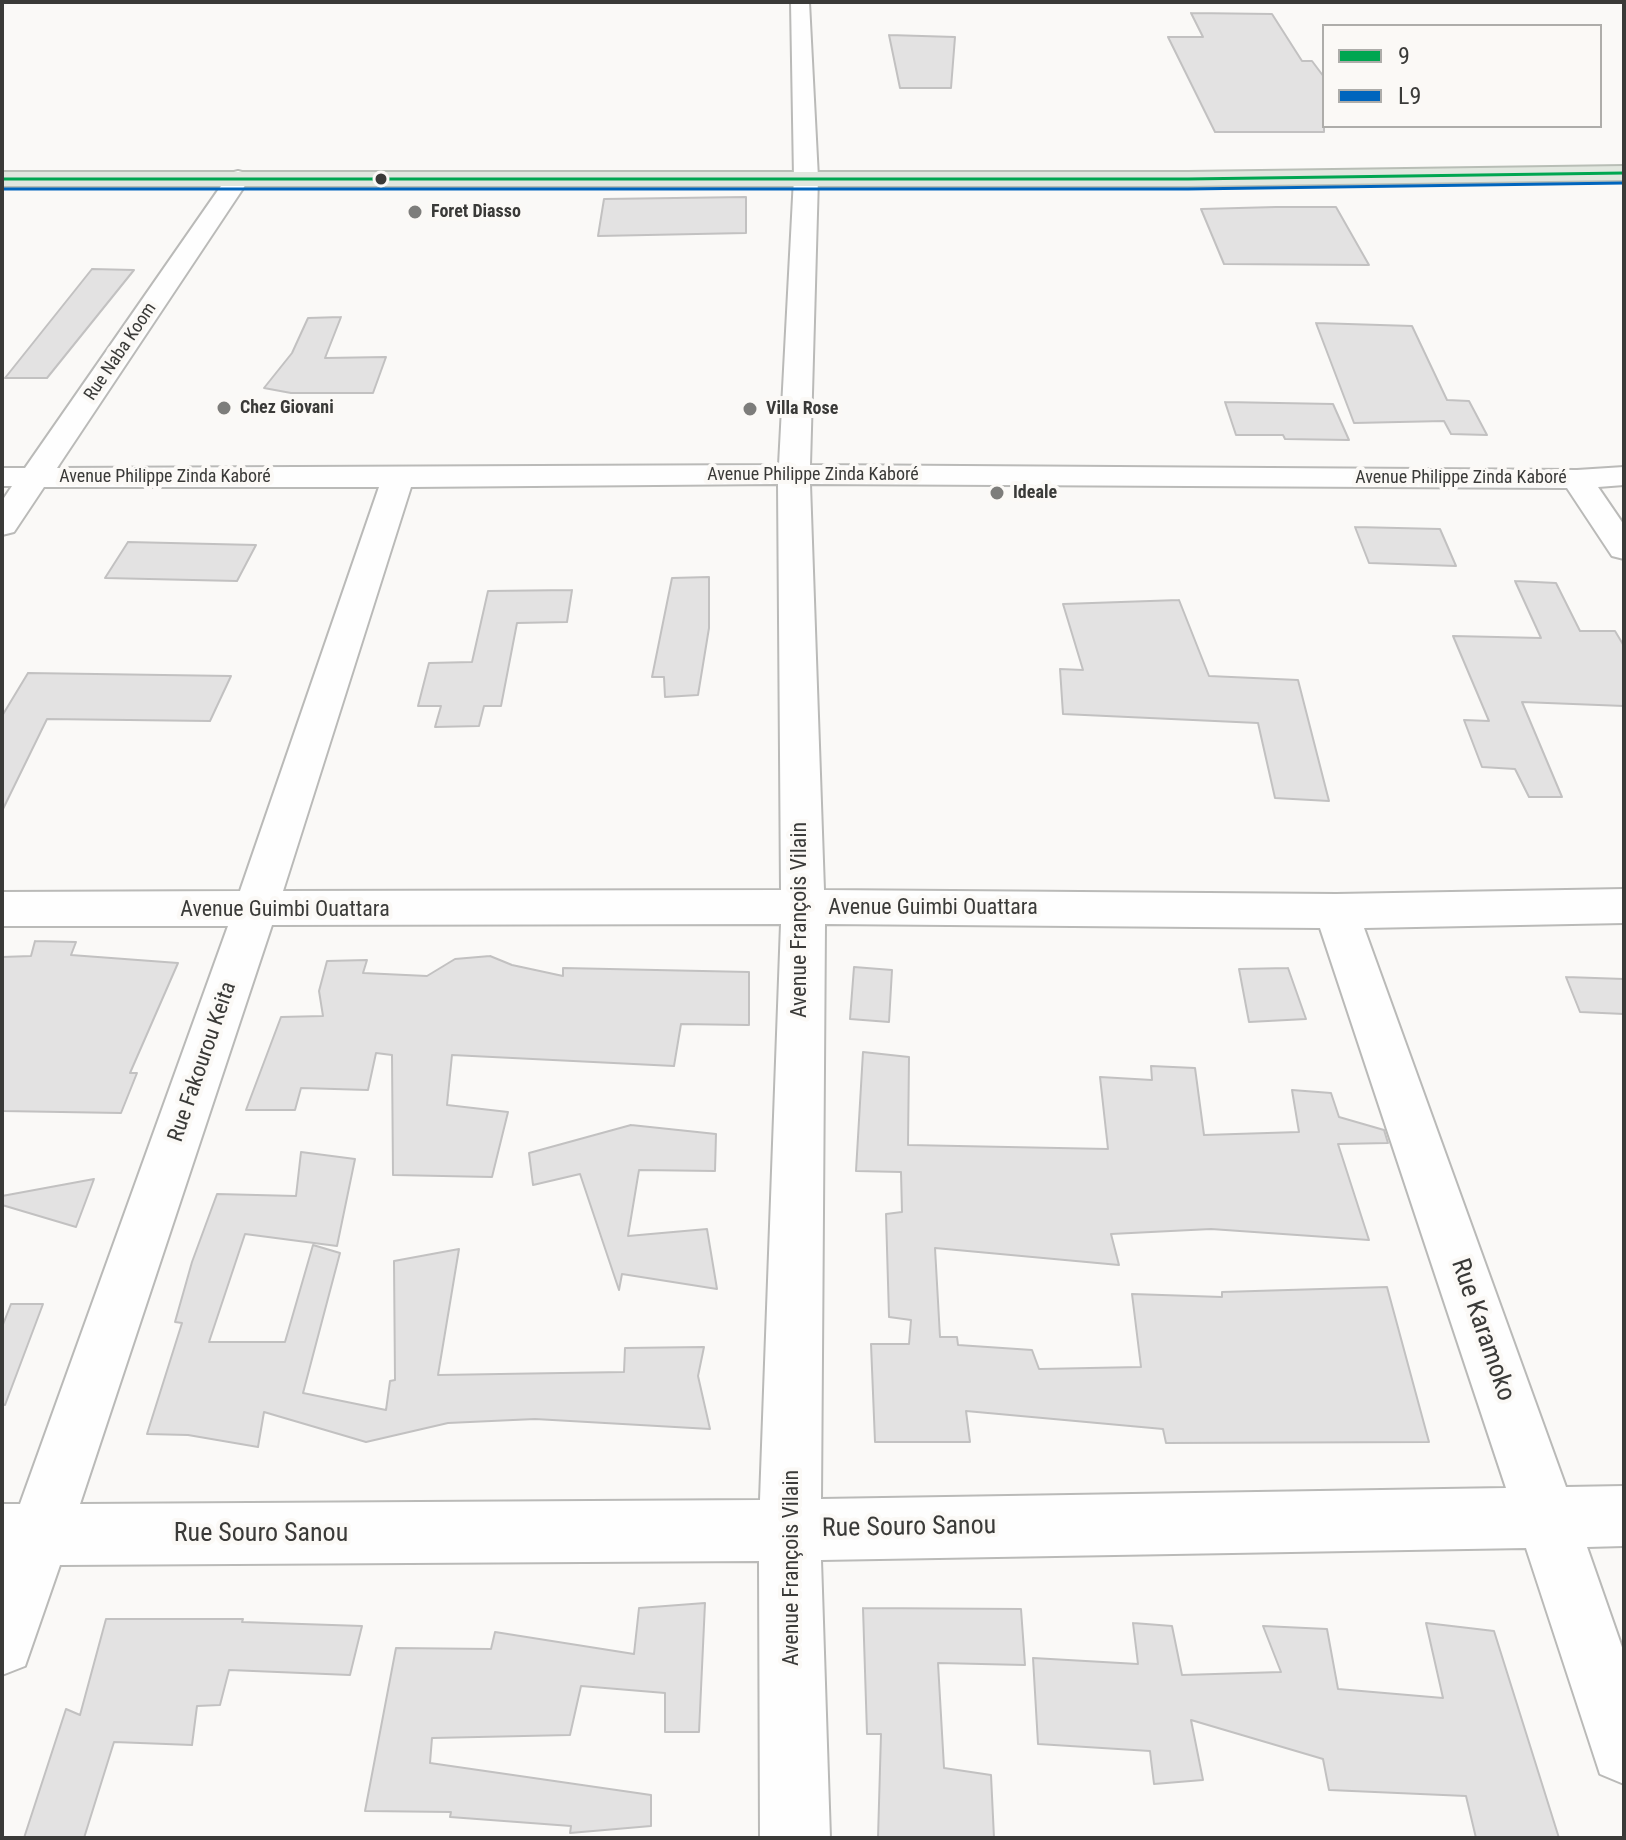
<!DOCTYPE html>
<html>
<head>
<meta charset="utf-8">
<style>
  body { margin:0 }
  #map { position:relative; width:1626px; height:1840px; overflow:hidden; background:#faf9f7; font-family:"Roboto Condensed",sans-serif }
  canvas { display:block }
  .frame { position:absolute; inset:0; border:4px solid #3a3a38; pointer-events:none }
  .legend { position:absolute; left:1322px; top:24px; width:280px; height:104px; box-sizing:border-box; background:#fbf9f6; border:2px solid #aeadaa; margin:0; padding:10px 14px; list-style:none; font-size:24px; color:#3a3a38 }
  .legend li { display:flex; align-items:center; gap:16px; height:40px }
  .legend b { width:40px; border:2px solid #aeadaa }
</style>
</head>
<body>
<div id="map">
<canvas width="1626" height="1840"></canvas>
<div class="frame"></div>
<ul class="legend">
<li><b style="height:10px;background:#00a651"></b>9</li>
<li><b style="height:10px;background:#0065bd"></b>L9</li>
</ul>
</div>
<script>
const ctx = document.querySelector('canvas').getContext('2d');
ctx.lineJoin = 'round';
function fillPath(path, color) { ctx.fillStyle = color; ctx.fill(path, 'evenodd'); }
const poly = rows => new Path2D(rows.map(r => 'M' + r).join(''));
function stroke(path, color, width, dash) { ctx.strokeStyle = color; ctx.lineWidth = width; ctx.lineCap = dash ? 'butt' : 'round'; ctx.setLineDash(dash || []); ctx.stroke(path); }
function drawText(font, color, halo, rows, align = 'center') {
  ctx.font = font + ' "Roboto Condensed",sans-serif'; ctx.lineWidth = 8; ctx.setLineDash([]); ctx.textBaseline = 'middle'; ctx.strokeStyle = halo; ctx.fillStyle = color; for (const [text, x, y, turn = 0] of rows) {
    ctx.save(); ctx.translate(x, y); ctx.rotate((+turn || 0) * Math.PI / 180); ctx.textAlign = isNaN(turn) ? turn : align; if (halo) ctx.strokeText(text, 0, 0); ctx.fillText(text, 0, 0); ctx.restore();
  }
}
const building = poly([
  [1191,13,1272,14,1302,61,1312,61,1324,77,1324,132,1215,132,1168,37,1203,37,1191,13],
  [889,35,955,37,951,88,900,88,889,35],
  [746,197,746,233,598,236,604,199,746,197],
  [1276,207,1336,207,1369,265,1224,264,1201,209,1276,207],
  [92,269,134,270,47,378,5,378,92,269],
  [341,317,325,358,386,357,373,393,291,393,264,388,292,353,308,318,341,317],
  [1316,323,1412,326,1447,400,1469,401,1487,435,1451,434,1444,421,1354,423,1316,323],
  [1225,402,1333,404,1349,440,1285,439,1283,435,1236,435,1225,402],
  [1355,527,1440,529,1456,566,1369,563,1355,527],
  [128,542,256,545,237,581,105,578,128,542],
  [709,577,709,628,698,695,665,697,664,677,652,677,672,578,709,577],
  [1515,581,1556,583,1580,631,1615,631,1624,646,1624,706,1522,702,1562,797,1529,797,1515,769,1482,767,1464,720,1489,721,1453,636,1541,638,1515,581],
  [572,590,567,622,517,623,501,706,484,706,479,726,435,727,441,706,418,706,429,663,472,662,488,591,572,590],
  [1179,600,1209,676,1298,680,1329,801,1275,798,1258,723,1063,714,1060,669,1083,670,1063,604,1179,600],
  [28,673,231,676,210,721,47,719,2,811,2,716,28,673],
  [35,941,76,942,71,955,178,963,130,1073,137,1073,121,1113,2,1111,2,957,31,956,35,941],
  [490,956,512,965,563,976,563,968,749,972,749,1025,681,1024,674,1066,452,1055,447,1105,508,1112,492,1177,393,1175,392,1055,376,1053,368,1090,301,1088,295,1110,246,1110,281,1017,323,1016,319,991,327,961,367,960,363,973,427,976,455,959,490,956],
  [854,967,892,970,889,1022,850,1019,854,967],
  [1288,968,1306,1019,1249,1022,1239,969,1288,968],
  [1566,977,1624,979,1624,1014,1580,1012,1566,977],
  [863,1052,909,1057,908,1145,1108,1149,1100,1077,1152,1080,1151,1066,1195,1068,1204,1135,1299,1132,1292,1090,1331,1093,1339,1117,1384,1130,1388,1143,1338,1144,1369,1240,1211,1229,1111,1234,1119,1265,935,1248,940,1337,957,1337,958,1345,1032,1350,1039,1369,1141,1367,1132,1294,1222,1297,1222,1292,1387,1287,1429,1442,1166,1443,1163,1429,966,1411,970,1442,875,1442,871,1344,909,1344,911,1320,889,1317,886,1214,902,1212,901,1172,856,1171,863,1052],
  [631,1125,716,1134,715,1171,639,1170,628,1236,707,1229,717,1289,622,1274,619,1290,580,1174,533,1185,529,1153,631,1125],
  [301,1152,355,1159,337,1246,245,1234,209,1342,285,1342,313,1245,340,1253,303,1393,386,1410,390,1381,395,1380,394,1261,459,1249,438,1375,624,1372,625,1348,704,1347,698,1376,710,1429,535,1419,448,1423,366,1442,264,1412,258,1447,188,1435,147,1434,182,1323,175,1322,192,1262,217,1194,296,1196,301,1152],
  [94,1179,76,1227,2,1205,2,1196,94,1179],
  [11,1304,43,1304,5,1405,2,1404,2,1327,11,1304],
  [705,1603,699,1732,665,1732,665,1693,581,1686,570,1735,432,1738,430,1763,651,1795,651,1826,570,1833,571,1826,450,1817,451,1812,365,1811,396,1648,491,1649,495,1632,634,1654,639,1608,705,1603],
  [863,1608,1021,1609,1025,1665,938,1663,944,1768,991,1775,994,1838,878,1838,881,1734,867,1734,863,1608],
  [106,1619,243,1619,242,1622,362,1626,350,1675,229,1670,220,1705,197,1706,192,1745,114,1742,84,1838,24,1838,66,1709,80,1715,106,1619],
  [1133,1623,1172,1626,1182,1675,1281,1672,1263,1626,1327,1629,1338,1689,1443,1698,1426,1623,1494,1631,1559,1838,1476,1838,1466,1796,1329,1790,1323,1759,1191,1720,1203,1780,1154,1784,1150,1751,1038,1744,1033,1658,1138,1664,1133,1623]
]);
const minor = poly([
  [791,2,809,2,818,178,810,465,1577,470,1624,467,1624,485,1598,487,1624,525,1624,559,1612,556,1567,488,810,484,824,890,1336,894,1624,889,1624,923,1364,928,1566,1487,1624,1486,1624,1546,1587,1547,1624,1653,1624,1784,1600,1774,1526,1548,821,1560,830,1838,760,1838,759,1561,60,1565,25,1666,2,1675,2,1504,20,1504,228,926,2,926,2,892,240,891,379,487,44,487,14,532,2,535,2,501,12,486,2,486,2,468,25,468,230,173,238,171,246,173,250,178,57,468,779,465,794,178,791,2],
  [778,484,781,890,283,891,411,487,778,484],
  [781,924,760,1500,80,1504,272,925,781,924],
  [825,924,1320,928,1506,1488,821,1499,825,924]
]);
const highway = poly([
  [1624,166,1624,180,1188,186,2,186,2,172,1188,172,1624,166]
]);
const bus1 = poly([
  [2,179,1188,179,1624,173]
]);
const bus2 = poly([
  [2,189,1188,189,1624,183]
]);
const markers = [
  [381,179,7,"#3a3a38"],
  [415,212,8,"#7d7d7b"],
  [224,408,8,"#7d7d7b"],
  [750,409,8,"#7d7d7b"],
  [997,493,8,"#7d7d7b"]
];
const farPoinames = [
  ["Foret Diasso",431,212],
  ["Chez Giovani",240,408],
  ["Villa Rose",766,409],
  ["Ideale",1013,493]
];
const farStreetnames = [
  ["Rue Naba Koom",121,352,-56],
  ["Avenue Philippe Zinda Kaboré",813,475],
  ["Avenue Philippe Zinda Kaboré",165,477],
  ["Avenue Philippe Zinda Kaboré",1461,478]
];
const streetNames = [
  ["Avenue Guimbi Ouattara",933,908],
  ["Avenue Guimbi Ouattara",285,910],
  ["Avenue François Vilain",800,920,-90],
  ["Rue Fakourou Keita",203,1062,-71],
  ["Avenue François Vilain",792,1568,-90]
];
const nearStreetnames = [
  ["Rue Karamoko",1482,1330,71],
  ["Rue Souro Sanou",909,1528,-1],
  ["Rue Souro Sanou",261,1534]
];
fillPath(building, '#e3e2e2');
stroke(building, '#c2c1c1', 2);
stroke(minor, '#babab8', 4);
stroke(highway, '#b8beb6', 4);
fillPath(minor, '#fefefe');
fillPath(highway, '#e1e7df');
stroke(bus1, '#00a651', 3);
stroke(bus2, '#0065bd', 3);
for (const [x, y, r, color] of markers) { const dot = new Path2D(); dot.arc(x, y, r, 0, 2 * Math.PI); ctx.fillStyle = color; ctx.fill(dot); stroke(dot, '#fbf9f6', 3); }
drawText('bold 18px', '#3a3a38', '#fbf9f6', farPoinames, 'left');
drawText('18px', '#3a3a38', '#fbf9f6', farStreetnames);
drawText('22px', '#3a3a38', '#fbf9f6', streetNames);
drawText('26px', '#3a3a38', '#fbf9f6', nearStreetnames);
</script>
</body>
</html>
